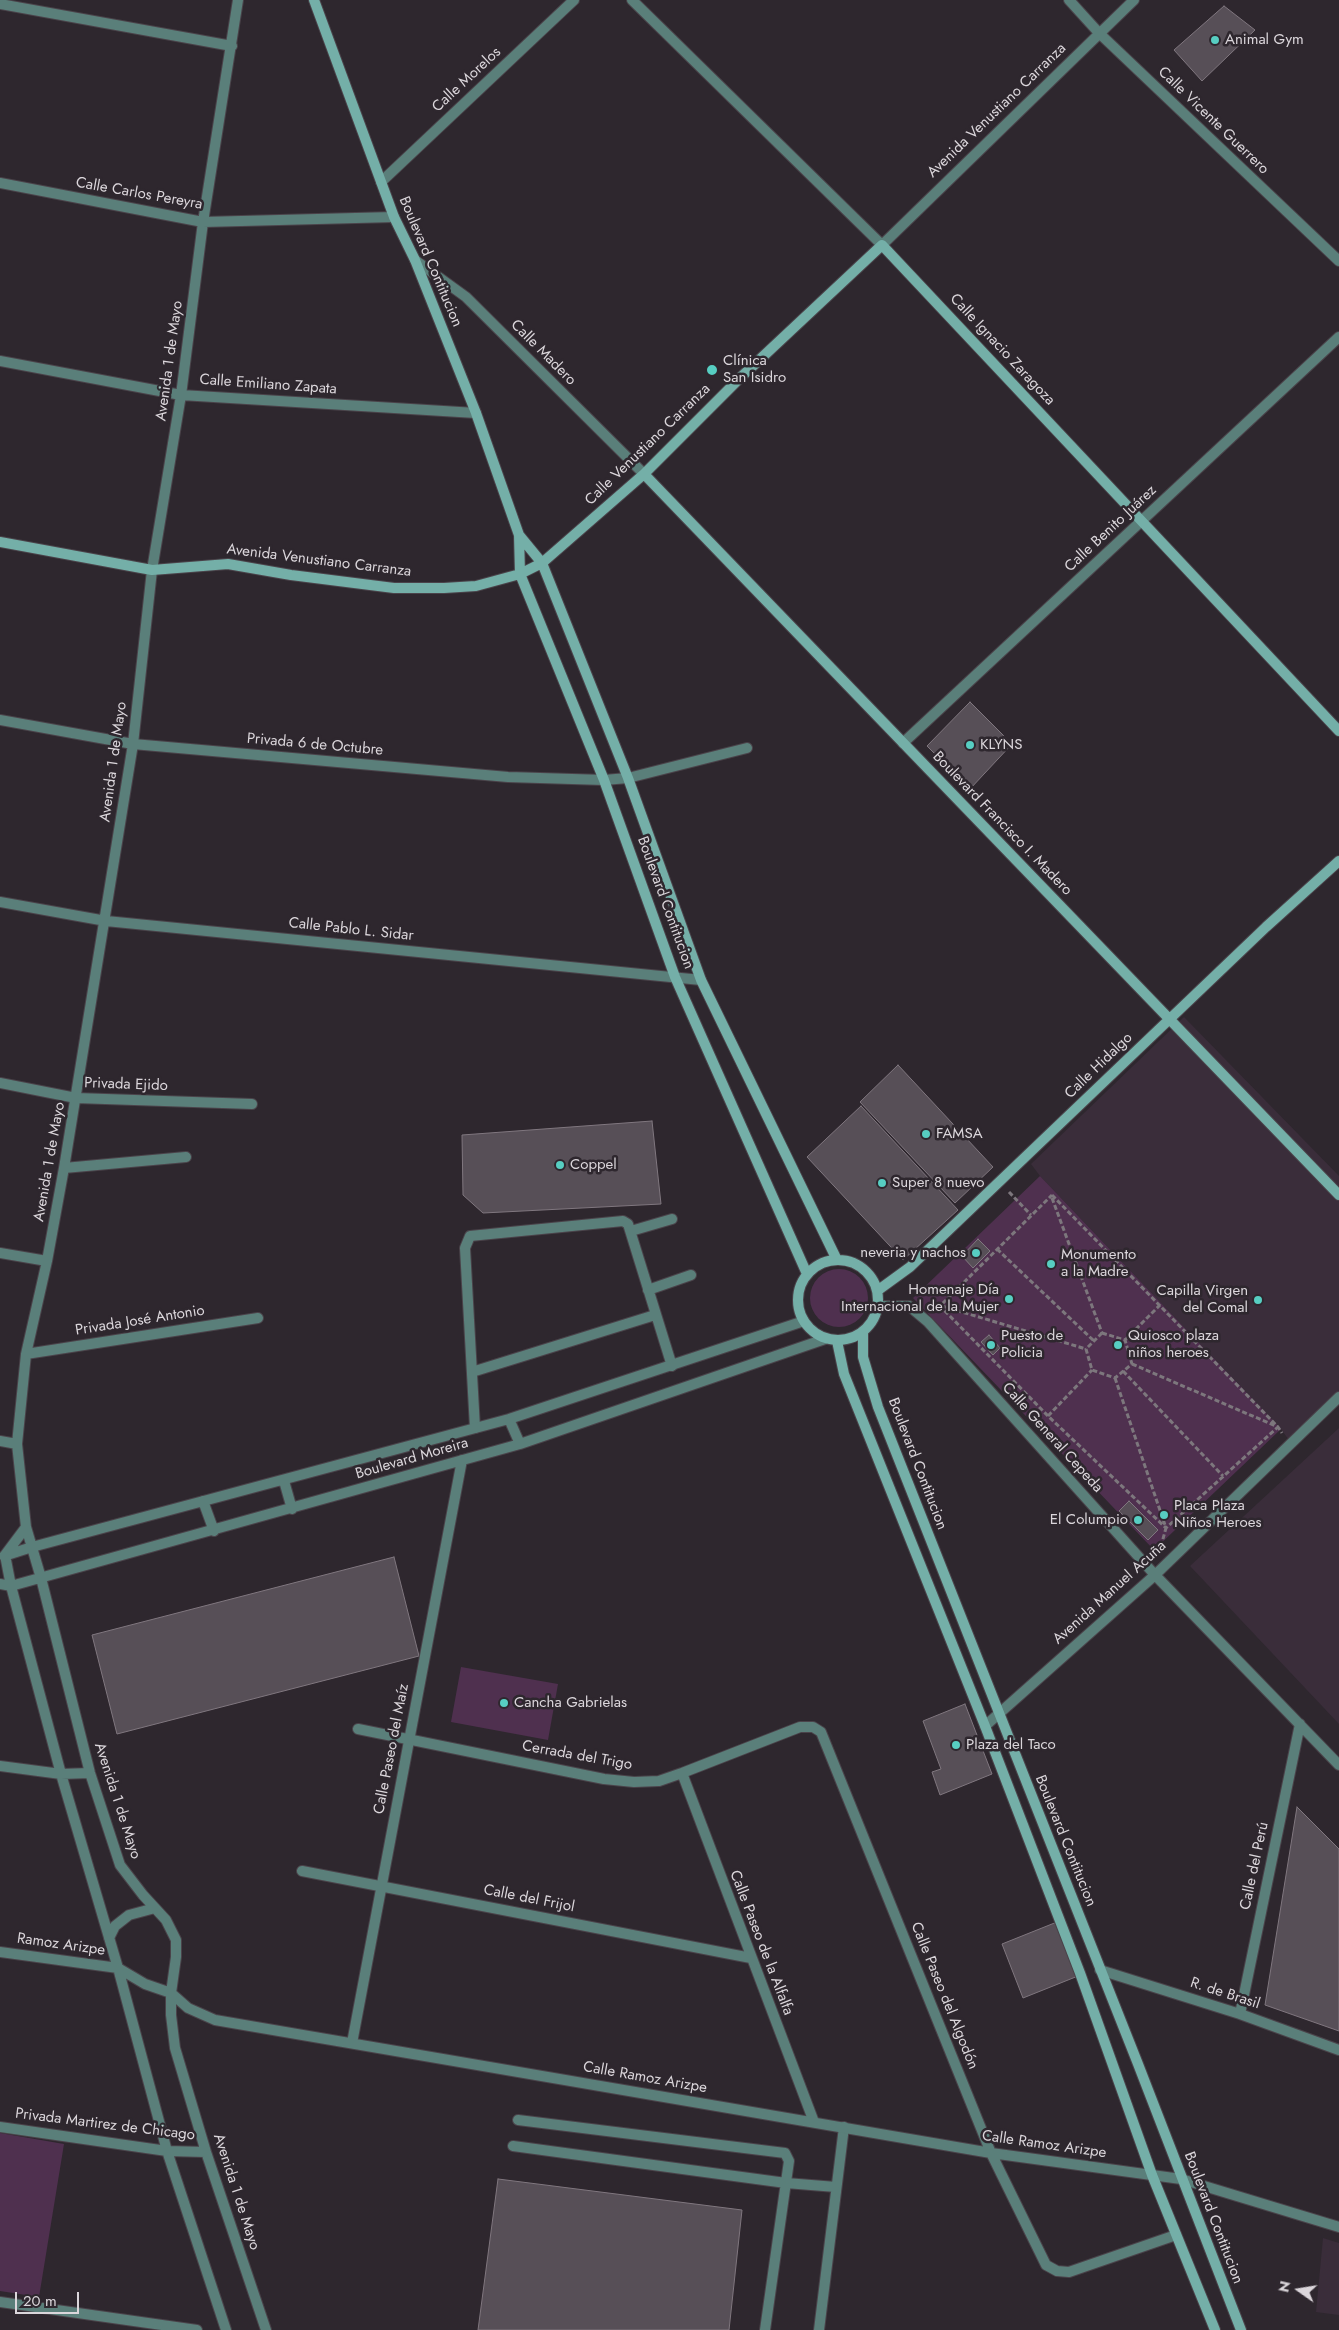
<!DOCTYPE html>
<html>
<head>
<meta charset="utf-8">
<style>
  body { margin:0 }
  #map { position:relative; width:1339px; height:2330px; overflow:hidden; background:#2e272e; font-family:Jost,sans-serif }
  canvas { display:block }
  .north { position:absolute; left:1274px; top:2265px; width:50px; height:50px; -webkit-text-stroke:4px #2e272e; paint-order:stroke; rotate:283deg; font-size:14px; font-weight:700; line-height:20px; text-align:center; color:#dbd6db }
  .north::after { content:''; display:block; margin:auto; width:18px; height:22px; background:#dbd6db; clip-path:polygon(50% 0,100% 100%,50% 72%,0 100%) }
  .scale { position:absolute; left:15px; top:2292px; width:64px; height:22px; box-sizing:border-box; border:2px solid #dbd6db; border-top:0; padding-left:6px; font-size:15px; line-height:18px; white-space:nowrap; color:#dbd6db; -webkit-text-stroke:4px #2e272e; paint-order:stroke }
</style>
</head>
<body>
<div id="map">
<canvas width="1339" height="2330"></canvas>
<div class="north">N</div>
<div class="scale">20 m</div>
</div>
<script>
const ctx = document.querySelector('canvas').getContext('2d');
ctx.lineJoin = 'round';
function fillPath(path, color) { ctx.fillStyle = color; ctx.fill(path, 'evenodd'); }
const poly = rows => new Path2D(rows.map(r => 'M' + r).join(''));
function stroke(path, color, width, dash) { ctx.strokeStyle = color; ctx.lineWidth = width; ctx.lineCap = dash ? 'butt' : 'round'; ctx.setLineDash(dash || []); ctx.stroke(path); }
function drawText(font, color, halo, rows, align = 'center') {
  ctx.font = font + ' Jost,sans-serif'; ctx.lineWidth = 5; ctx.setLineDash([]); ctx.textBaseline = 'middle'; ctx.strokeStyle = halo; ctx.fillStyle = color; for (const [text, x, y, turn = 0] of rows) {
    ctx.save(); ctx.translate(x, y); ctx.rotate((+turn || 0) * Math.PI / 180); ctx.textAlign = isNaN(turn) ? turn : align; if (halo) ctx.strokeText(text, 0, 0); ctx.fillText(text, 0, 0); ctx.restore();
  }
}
const built = poly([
  [1184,1017,1339,1176,1339,1398,1291,1443,1281,1429,1040,1176,1031,1164],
  [1339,1428,1339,1724,1190,1566],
  [1323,2238,1339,2243,1339,2315,1316,2312]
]);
const green = poly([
  [1040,1176,1281,1429,1154,1550,913,1298],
  '810 1298a29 29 0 1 1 58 0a29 29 0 1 1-58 0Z',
  [461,1667,558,1684,548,1740,451,1722],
  [0,2133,64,2144,39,2297,0,2291]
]);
const building = poly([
  [1224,6,1255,30,1202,81,1174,50,1224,6],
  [970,702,1012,744,970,789,927,746,970,702],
  [898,1065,993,1167,955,1203,860,1102,898,1065],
  [861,1106,958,1210,903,1260,807,1157,861,1106],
  [652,1121,661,1204,483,1213,463,1195,462,1135,652,1121],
  [978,1239,990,1251,973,1268,962,1256,978,1239],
  [989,1335,1000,1348,993,1355,981,1342,989,1335],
  [1129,1501,1158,1530,1148,1540,1119,1511,1129,1501],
  [394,1557,419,1656,117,1734,92,1635,394,1557],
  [965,1704,992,1774,940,1795,932,1772,941,1769,923,1721,965,1704],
  [1297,1807,1339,1849,1339,2031,1265,2005,1297,1807],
  [1057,1922,1078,1976,1023,1998,1002,1944,1057,1922],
  [498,2179,742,2210,729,2330,478,2330,498,2179]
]);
const path = poly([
  [1009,1192,1031,1215],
  [1052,1195,1278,1427,1166,1528,1048,1416,940,1306,1052,1195],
  [1052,1198,1102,1333],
  [997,1249,1094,1341],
  [942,1306,1086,1349],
  [1102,1333,1125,1340,1132,1364,1115,1378,1092,1370,1086,1349,1102,1333],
  [1125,1340,1160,1305],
  [1132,1364,1278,1427,1282,1433],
  [1123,1371,1223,1476],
  [1115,1378,1166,1528,1161,1546],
  [1020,1404,1028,1396],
  [1048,1416,1092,1370]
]);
const lane = poly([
  [631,1231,672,1219],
  [648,1290,691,1275],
  [472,1372,655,1315],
  [475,1428,465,1248,470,1236,623,1221,628,1224,672,1366],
  [518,2120,785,2153,789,2161,765,2330],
  [513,2146,786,2183,836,2187],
  [819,2330,844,2127]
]);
const street = poly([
  [238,0,203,222,181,395,152,570,133,744,64,1168,47,1261,26,1354,17,1444,26,1527,41,1578,90,1773,120,1865,143,1895,166,1920,176,1940,176,1957,171,1993,171,2015,175,2048,206,2152,266,2330],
  [632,0,882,245,1134,0],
  [1069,0,1099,33,1339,261],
  [0,4,232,46],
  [381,182,574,0],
  [0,183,203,222,394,217],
  [415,260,466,297,644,474],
  [0,361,181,395,476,413],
  [0,720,133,744,508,777,604,780,628,778,747,748],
  [903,743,1339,337],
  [0,902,106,921,701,980],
  [0,1083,76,1098,252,1104],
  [64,1168,186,1157],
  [0,1253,47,1261],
  [878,1306,909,1306,928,1322,1155,1575,1339,1765],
  [26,1354,258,1318],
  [509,1419,520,1444],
  [0,1441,17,1444],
  [284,1481,292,1509],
  [203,1501,214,1531],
  [26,1527,5,1555,11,1586,61,1774,118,1968,167,2151,226,2330],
  [4,1556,32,1547,509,1419,804,1321],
  [0,1584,11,1586,520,1444,825,1339],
  [985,1726,1155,1575,1339,1397],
  [358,1729,604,1779,634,1782,659,1781,682,1773,800,1727,813,1727,821,1732,991,2153,1046,2265,1057,2271,1069,2272,1176,2235],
  [0,1766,61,1774,90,1773],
  [682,1773,814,2122],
  [302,1871,751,1958],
  [109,1938,115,1926,129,1915,155,1908],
  [0,1952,118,1968,145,1984,171,1993,188,2008,215,2020,991,2153,1181,2179,1339,2227],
  [1100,1970,1240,2014,1339,2050],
  [1240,2014,1300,1724],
  [352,2043,462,1460],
  [0,2127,167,2151,206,2152],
  [0,2302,197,2330]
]);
const secondary = poly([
  [314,0,394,217,415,260,476,413,519,535,520,574,604,780,675,977,807,1274],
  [644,474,1339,1195],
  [519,535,542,563,628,778,701,980,837,1260],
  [0,542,152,570,228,564,291,575,394,588,444,588,476,586,520,574,542,563,644,474,740,378,882,245,1339,731],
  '798 1300a40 40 0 1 1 80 0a40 40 0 1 1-80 0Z',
  [877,1291,910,1267,1266,927,1339,861],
  [863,1332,863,1357,878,1407,1138,2064,1241,2330],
  [837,1341,844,1374,985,1726,1080,1973,1152,2175,1215,2330]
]);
const markers = [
  [1215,40,5,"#57cec2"],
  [712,370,6,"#57cec2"],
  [970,745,5,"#57cec2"],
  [926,1134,5,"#57cec2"],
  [560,1165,5,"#57cec2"],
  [882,1183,5,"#57cec2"],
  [976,1253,5,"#57cec2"],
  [1051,1264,5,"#57cec2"],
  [1009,1299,5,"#57cec2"],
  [1258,1300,5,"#57cec2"],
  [991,1345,5,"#57cec2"],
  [1118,1345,5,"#57cec2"],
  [1164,1515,5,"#57cec2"],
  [1138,1520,5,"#57cec2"],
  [504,1703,5,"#57cec2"],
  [956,1745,5,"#57cec2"]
];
const poiNames = [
  ["Animal Gym",1225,40],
  ["Clínica",723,361],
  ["San Isidro",723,378],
  ["KLYNS",980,745],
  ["FAMSA",936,1134],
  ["Coppel",570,1165],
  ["Super 8 nuevo",892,1183],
  ["neveria y nachos",966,1253,"right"],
  ["Monumento",1061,1255],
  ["a la Madre",1061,1272],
  ["Homenaje Día",999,1290,"right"],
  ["Internacional de la Mujer",999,1307,"right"],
  ["Capilla Virgen",1248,1291,"right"],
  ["del Comal",1248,1308,"right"],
  ["Puesto de",1001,1336],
  ["Policia",1001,1353],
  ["Quiosco plaza",1128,1336],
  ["niños heroes",1128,1353],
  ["Placa Plaza",1174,1506],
  ["Niños Heroes",1174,1523],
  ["El Columpio",1128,1520,"right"],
  ["Cancha Gabrielas",514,1703],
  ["Plaza del Taco",966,1745]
];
const streetNames = [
  ["Calle Morelos",467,80,-43],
  ["Avenida Venustiano Carranza",997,111,-44],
  ["Calle Vicente Guerrero",1213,121,44],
  ["Calle Carlos Pereyra",139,194,10],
  ["Boulevard Contitucion",430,262,67],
  ["Calle Ignacio Zaragoza",1002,350,47],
  ["Calle Madero",543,353,45],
  ["Avenida 1 de Mayo",170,361,-82],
  ["Calle Emiliano Zapata",268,385,4],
  ["Calle Venustiano Carranza",648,445,-44],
  ["Calle Benito Juárez",1111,529,-43],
  ["Avenida Venustiano Carranza",319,561,7],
  ["Privada 6 de Octubre",315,745,5],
  ["Avenida 1 de Mayo",114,762,-82],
  ["Boulevard Francisco I. Madero",1002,824,46],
  ["Boulevard Contitucion",665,903,70],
  ["Calle Pablo L. Sidar",351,930,6],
  ["Calle Hidalgo",1099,1066,-44],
  ["Privada Ejido",126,1085,2],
  ["Avenida 1 de Mayo",50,1162,-80],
  ["Privada José Antonio",140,1321,-9],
  ["Calle General Cepeda",1052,1438,48],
  ["Boulevard Moreira",412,1459,-16],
  ["Boulevard Contitucion",917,1464,69],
  ["Avenida Manuel Acuña",1110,1593,-42],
  ["Calle Paseo del Maíz",392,1749,-79],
  ["Cerrada del Trigo",577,1756,10],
  ["Avenida 1 de Mayo",117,1801,72],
  ["Boulevard Contitucion",1065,1841,68],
  ["Calle del Perú",1255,1866,-78],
  ["Calle del Frijol",529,1899,11],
  ["Calle Paseo de la Alfalfa",761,1943,69],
  ["Ramoz Arizpe",61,1945,8],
  ["R. de Brasil",1225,1994,18],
  ["Calle Paseo del Algodón",944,1996,68],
  ["Calle Ramoz Arizpe",645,2078,10],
  ["Privada Martirez de Chicago",105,2125,7],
  ["Calle Ramoz Arizpe",1044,2145,8],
  ["Avenida 1 de Mayo",236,2192,72],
  ["Boulevard Contitucion",1213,2218,69]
];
fillPath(built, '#3a2d3a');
fillPath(green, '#4f304f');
fillPath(building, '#574f57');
stroke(building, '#80777f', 1);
stroke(lane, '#4a434a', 12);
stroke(street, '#4a434a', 12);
stroke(secondary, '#4a434a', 12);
stroke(path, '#7d777d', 3, [5, 2.5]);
stroke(lane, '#5a7f7a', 10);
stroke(street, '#5a7f7a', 10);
stroke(secondary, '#74afa8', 10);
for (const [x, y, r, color] of markers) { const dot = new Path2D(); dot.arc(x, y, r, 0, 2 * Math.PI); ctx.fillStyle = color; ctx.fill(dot); stroke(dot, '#2e272e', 2); }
drawText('15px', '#dbd6db', '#2e272e', poiNames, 'left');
drawText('15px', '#dbd6db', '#2e272e', streetNames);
</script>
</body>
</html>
